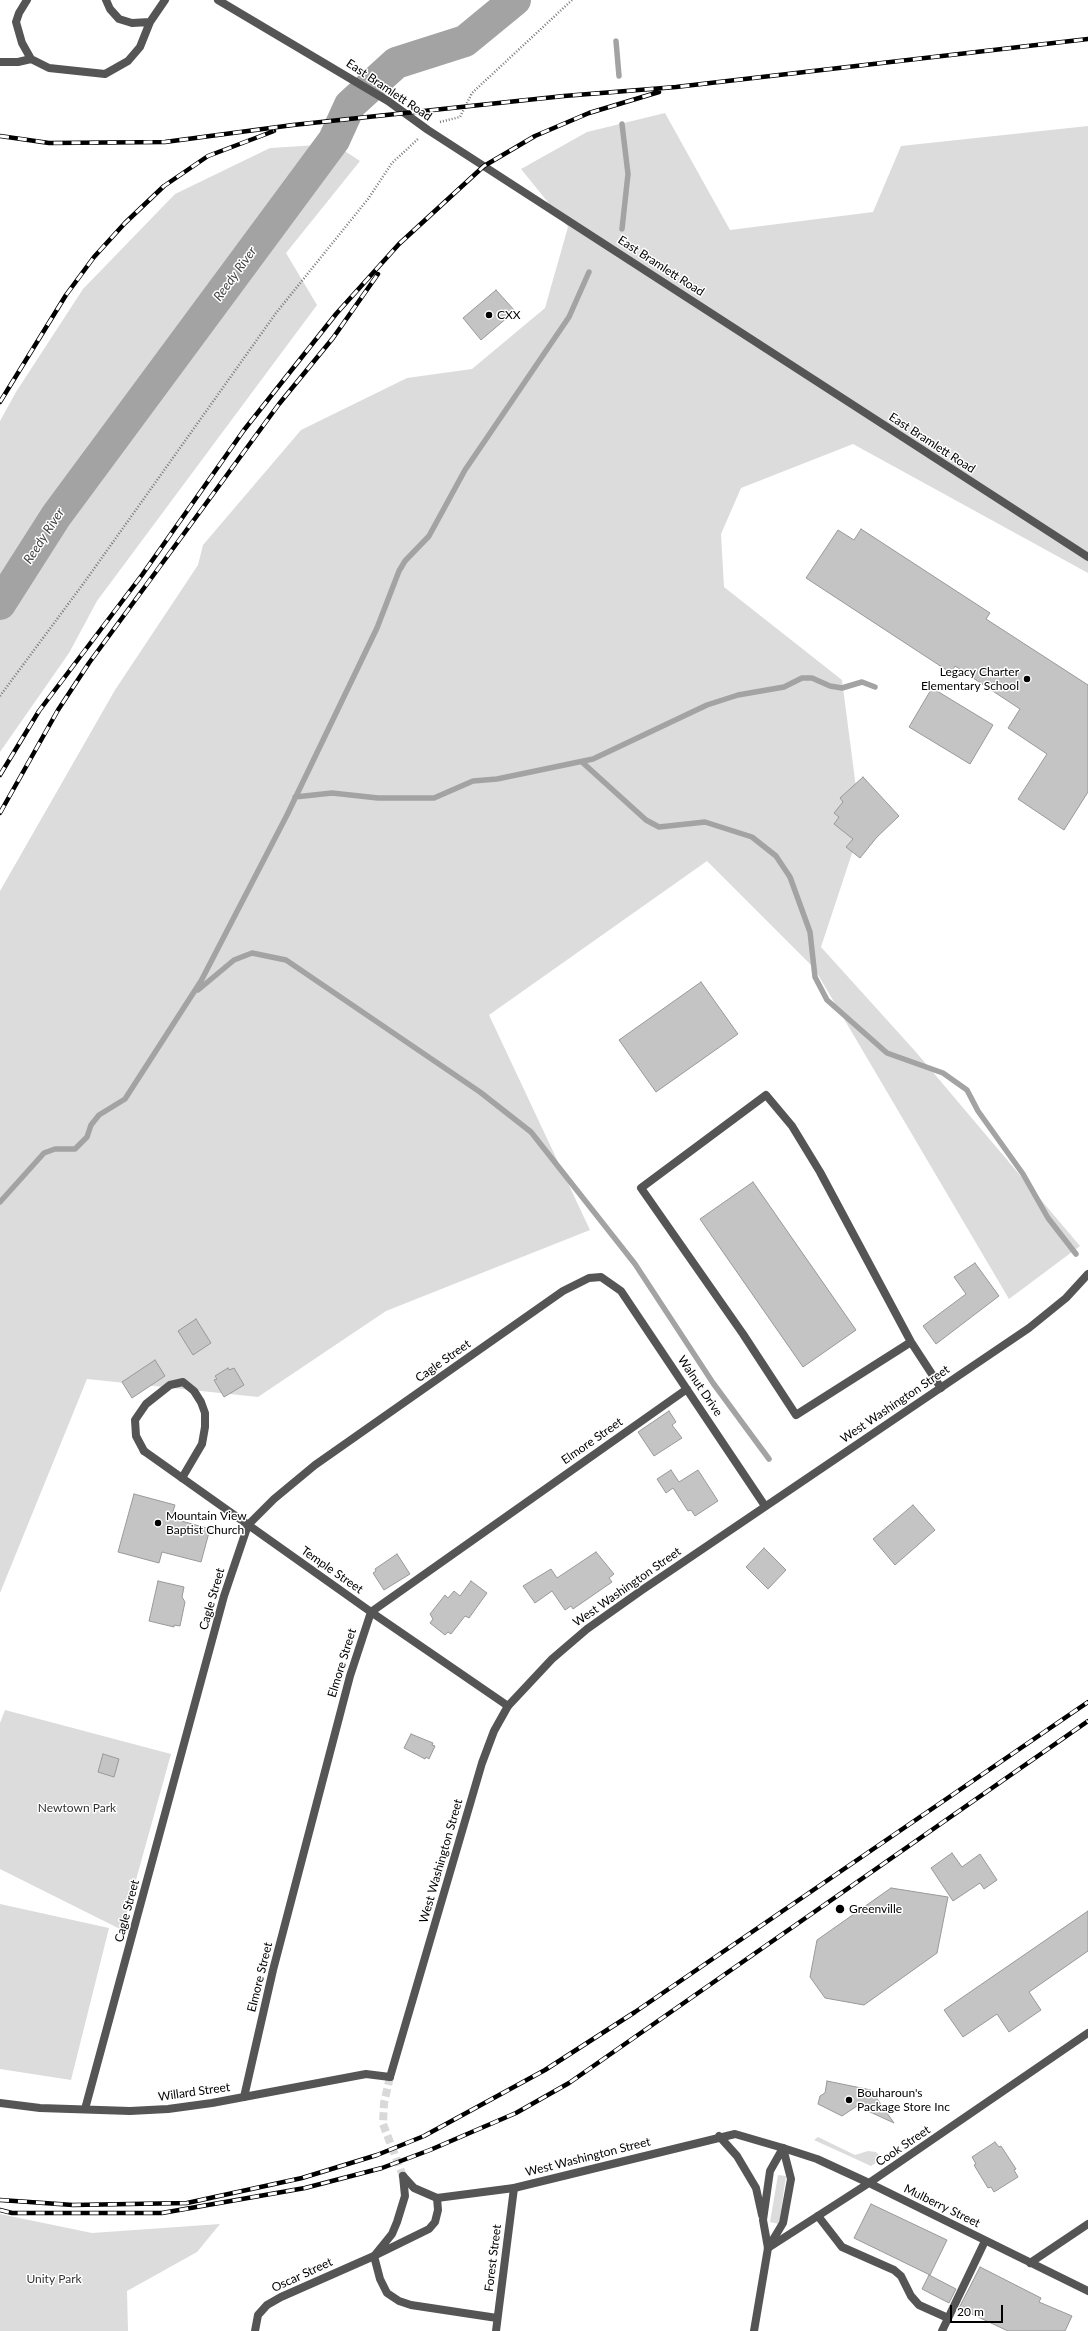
<!DOCTYPE html>
<html>
<head>
<meta charset="utf-8">
<style>
  body { margin:0 }
  #map { position:relative; width:1088px; height:2331px; overflow:hidden; background:#fff; font-family:Lato,sans-serif }
  canvas { display:block }
  .scale { position:absolute; left:950px; top:2305px; width:53px; height:18px; box-sizing:border-box; border:2px solid #000; border-top:0; padding-left:5px; font-size:12px; line-height:14px; white-space:nowrap; color:#000; -webkit-text-stroke:3px #fff; paint-order:stroke }
</style>
</head>
<body>
<div id="map">
<canvas width="1088" height="2331"></canvas>
<div class="scale">20 m</div>
</div>
<script>
const ctx = document.querySelector('canvas').getContext('2d');
ctx.lineJoin = 'round';
function fillPath(path, color) { ctx.fillStyle = color; ctx.fill(path, 'evenodd'); }
const poly = rows => new Path2D(rows.map(r => 'M' + r).join(''));
function stroke(path, color, width, dash) { ctx.strokeStyle = color; ctx.lineWidth = width; ctx.lineCap = dash ? 'butt' : 'round'; ctx.setLineDash(dash || []); ctx.stroke(path); }
function drawText(font, color, halo, rows, align = 'center') {
  ctx.font = font + ' Lato,sans-serif'; ctx.lineWidth = 3; ctx.setLineDash([]); ctx.textBaseline = 'middle'; ctx.strokeStyle = halo; ctx.fillStyle = color; for (const [text, x, y, turn = 0] of rows) {
    ctx.save(); ctx.translate(x, y); ctx.rotate((+turn || 0) * Math.PI / 180); ctx.textAlign = isNaN(turn) ? turn : align; if (halo) ctx.strokeText(text, 0, 0); ctx.fillText(text, 0, 0); ctx.restore();
  }
}
const green = poly([
  [665,113,730,230,873,212,901,146,1088,126,1088,573,853,444,741,488,721,534,724,587,842,680,861,826,821,947,915,1051,1080,1246,1009,1299,814,968,707,861,489,1015,590,1230,386,1311,258,1397,87,1379,0,1593,0,891,115,690,198,565,203,545,301,430,407,378,472,369,545,308,568,227,521,169,587,132],
  [334,144,360,161,286,253,317,305,97,601,69,653,0,752,0,421,16,392,83,289,175,194,270,148],
  [5,1710,171,1754,122,1930,0,1869,0,1723],
  [0,1904,109,1928,71,2080,0,2069],
  [818,2137,855,2155,868,2151,876,2152,881,2157,880,2160,871,2166,814,2140],
  [778,2175,786,2176,779,2224,770,2222],
  [0,2214,92,2233,220,2224,197,2252,127,2291,128,2331,0,2331]
]);
const stream = poly([
  [616,41,619,76],
  [622,124,628,174,622,229],
  [582,762,646,820,659,827,705,822,752,837,776,856,790,877,810,932,815,977,827,1000,887,1053,943,1073,967,1090,978,1111,1023,1174,1048,1218,1076,1254],
  [295,797,332,793,378,798,434,798,473,781,497,779,593,759,707,705,738,695,784,687,802,678,812,678,830,686,842,688,862,682,875,687],
  [198,990,234,960,252,953,286,960,480,1092,531,1132,635,1264,713,1383,769,1459],
  [0,1202,44,1153,55,1149,75,1149,87,1137,91,1125,99,1115,125,1099,201,981,287,815,377,628,399,571,405,561,429,536,465,470,569,317,589,272]
]);
const river = poly([
  [0,604,56,516,334,140,350,105,396,63,465,41,515,0]
]);
const building = poly([
  [496,290,515,311,481,340,463,318,496,290],
  [861,529,990,613,986,619,1088,685,1088,792,1064,830,1018,799,1047,754,1008,728,1020,709,955,666,951,673,806,578,838,530,854,540,861,529],
  [932,688,993,725,970,764,909,727,932,688],
  [863,777,899,816,877,837,860,858,846,847,853,839,834,824,839,817,834,813,843,802,840,798,863,777],
  [701,982,738,1034,656,1092,619,1040,701,982],
  [753,1182,856,1330,803,1367,700,1219,753,1182],
  [975,1263,999,1296,936,1344,923,1326,966,1294,954,1277,975,1263],
  [196,1319,211,1343,193,1355,178,1331,196,1319],
  [155,1360,165,1376,132,1398,122,1382,155,1360],
  [228,1368,229,1370,234,1368,244,1385,224,1397,214,1380,217,1379,215,1376,228,1368],
  [669,1411,676,1422,672,1425,682,1438,654,1456,638,1432,669,1411],
  [671,1470,679,1482,698,1470,718,1501,695,1516,691,1510,688,1511,673,1488,666,1493,657,1479,671,1470],
  [134,1494,175,1505,171,1518,210,1529,201,1562,162,1552,159,1563,118,1552,134,1494],
  [913,1505,935,1530,895,1565,873,1539,913,1505],
  [764,1548,786,1570,768,1589,746,1567,764,1548],
  [596,1552,614,1574,609,1578,612,1582,573,1609,571,1606,565,1610,552,1591,535,1603,523,1586,551,1569,557,1578,596,1552],
  [397,1554,410,1574,384,1590,373,1573,376,1571,375,1569,397,1554],
  [158,1581,184,1587,182,1597,185,1602,180,1626,174,1625,174,1627,149,1621,158,1581],
  [471,1581,487,1593,469,1618,465,1616,451,1634,448,1632,445,1635,430,1623,433,1619,430,1614,445,1595,448,1598,454,1591,460,1596,471,1581],
  [411,1734,433,1743,432,1745,435,1746,429,1759,426,1757,425,1759,404,1748,411,1734],
  [103,1754,119,1759,114,1777,98,1772,103,1754],
  [952,1853,962,1867,980,1854,997,1880,984,1889,980,1883,953,1901,931,1868,952,1853],
  [891,1888,948,1897,937,1953,864,2005,825,1998,810,1977,817,1940,891,1888],
  [1088,1911,1088,1951,1029,1992,1041,2010,1009,2032,997,2014,963,2037,944,2010,1088,1911],
  [827,2081,871,2090,894,2123,857,2106,842,2116,818,2104,820,2096,825,2093,827,2081],
  [995,2142,999,2147,1001,2146,1016,2169,1014,2170,1018,2177,994,2192,991,2187,988,2188,974,2165,976,2164,972,2157,995,2142],
  [871,2204,947,2240,930,2275,854,2238,871,2204],
  [980,2267,1041,2298,1039,2302,1072,2316,1065,2331,1008,2331,959,2308,980,2267],
  [929,2275,956,2289,949,2303,922,2289,929,2275]
]);
const tertiaryTunnel = poly([
  [390,2077,384,2103,383,2124,403,2176]
]);
const path = poly([
  [440,122,460,117,472,93,572,0],
  [0,696,86,580,276,313,368,199,392,163,418,139]
]);
const service = poly([
  [27,0,19,13,16,22,22,43,31,59,49,68,105,74,128,61,140,47,150,22,165,0],
  [106,0,110,9,119,19,132,23,150,22],
  [0,62,18,62,31,59],
  [911,1342,796,1415,743,1334,641,1188,766,1095,792,1126,820,1172,911,1342,941,1388],
  [144,1451,136,1436,135,1420,146,1404,170,1385,183,1382,194,1391,201,1402,205,1413,205,1427,202,1444,182,1478],
  [818,2216,842,2247,894,2270,901,2276,911,2296,919,2305,948,2318],
  [374,2256,380,2279,387,2293,399,2301,411,2305,497,2318]
]);
const minor = poly([
  [144,1451,371,1612,508,1706],
  [244,2097,273,1970,350,1676,371,1612,687,1389],
  [0,2103,40,2108,130,2111,168,2109,212,2103,366,2074,390,2077],
  [85,2109,224,1596,248,1525,274,1499,315,1465,563,1291,589,1278,601,1277,621,1291,765,1506],
  [783,2148,817,2159,869,2183,1088,2291],
  [768,2248,869,2183,1088,2033],
  [375,2255,392,2234,397,2222,405,2196,403,2176],
  [1030,2263,1088,2224],
  [255,2331,258,2315,267,2305,281,2297,374,2256,429,2229,435,2222,438,2210,437,2198],
  [496,2331,514,2188],
  [942,2331,985,2241]
]);
const tertiary = poly([
  [218,0,388,101,428,130,1088,557],
  [390,2077,482,1763,494,1731,508,1706,552,1659,587,1629,642,1590,1029,1328,1066,1298,1088,1274],
  [719,2136,737,2156,756,2188,762,2215],
  [403,2176,414,2188,437,2198,514,2188,735,2134,783,2148],
  [768,2248,783,2223,791,2179,783,2148],
  [754,2331,768,2248,763,2220,770,2171,783,2148]
]);
const rail = poly([
  [0,136,49,143,165,142,293,125,564,96,676,87,1088,39],
  [0,402,66,295,94,257,125,223,164,186,208,156,274,131],
  [0,775,39,711,142,575,244,430,336,314,399,244,484,166,535,136,589,113,659,92],
  [0,813,58,710,89,663,279,404,333,338,378,274],
  [0,2200,73,2205,187,2203,302,2178,377,2155,424,2136,545,2070,635,2012,1088,1702],
  [0,2210,12,2213,162,2213,305,2188,382,2168,430,2150,516,2113,569,2083,1088,1721]
]);
const markers = [
  [489,315,4,"#000"],
  [1027,679,4,"#000"],
  [158,1523,4,"#000"],
  [840,1909,5,"#000"],
  [849,2100,4,"#000"]
];
const streetNames = [
  ["East Bramlett Road",389,90,34],
  ["East Bramlett Road",661,266,33],
  ["East Bramlett Road",932,443,33],
  ["Cagle Street",443,1361,-35],
  ["Walnut Drive",700,1386,56],
  ["West Washington Street",895,1404,-34],
  ["Elmore Street",592,1441,-35],
  ["Temple Street",332,1570,35],
  ["West Washington Street",627,1587,-35],
  ["Cagle Street",212,1599,-74],
  ["Elmore Street",342,1663,-73],
  ["West Washington Street",441,1861,-74],
  ["Cagle Street",127,1911,-75],
  ["Elmore Street",260,1977,-76],
  ["Willard Street",194,2092,-8],
  ["Cook Street",903,2146,-34],
  ["West Washington Street",588,2157,-14],
  ["Mulberry Street",942,2206,26],
  ["Forest Street",493,2258,-83],
  ["Oscar Street",302,2275,-25]
];
const poiNames = [
  ["CXX",497,315],
  ["Legacy Charter",1019,672,"right"],
  ["Elementary School",1019,686,"right"],
  ["Mountain View",166,1516],
  ["Baptist Church",166,1530],
  ["Greenville",849,1909],
  ["Bouharoun's",857,2093],
  ["Package Store Inc",857,2107]
];
const parkNames = [
  ["Newtown Park",77,1808],
  ["Unity Park",54,2279]
];
const waterNames = [
  ["Reedy River",235,274,-54],
  ["Reedy River",44,536,-57]
];
fillPath(green, '#dcdcdc');
stroke(stream, '#a3a3a3', 5.5);
stroke(river, '#a3a3a3', 32);
fillPath(building, '#c4c4c4');
stroke(building, '#999', 1);
stroke(tertiaryTunnel, '#d9d9d9', 8, [8, 4]);
stroke(path, '#777', 2.5, [1, 2]);
stroke(service, '#555', 8);
stroke(minor, '#555', 8);
stroke(tertiary, '#555', 8);
stroke(rail, '#000', 4.5);
stroke(rail, '#fff', 3, [9]);
for (const [x, y, r, color] of markers) { const dot = new Path2D(); dot.arc(x, y, r, 0, 2 * Math.PI); ctx.fillStyle = color; ctx.fill(dot); stroke(dot, '#fff', 1.5); }
drawText('12px', '#000', '#fff', streetNames);
drawText('12px', '#000', '#fff', poiNames, 'left');
drawText('12px', '#333', '#fff', parkNames);
drawText('italic 13px', '#444', '#fff', waterNames);
</script>
</body>
</html>
